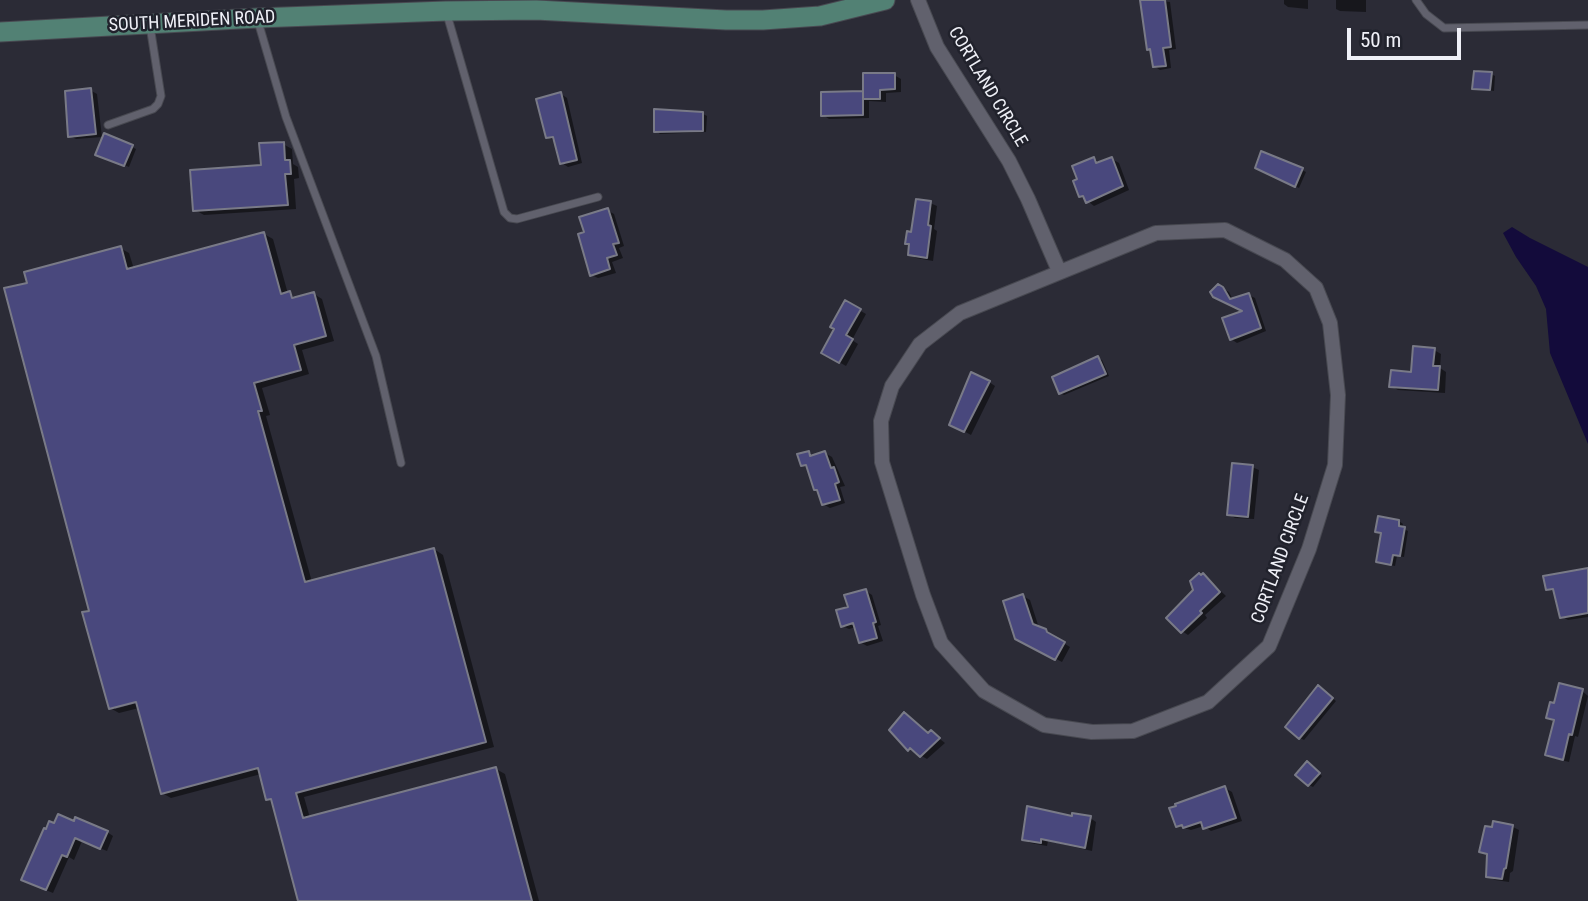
<!DOCTYPE html>
<html>
<head>
<meta charset="utf-8">
<style>
  body { margin:0 }
  #map { position:relative; width:1588px; height:901px; overflow:hidden; background:#2b2b36; font-family:"Roboto Condensed",sans-serif }
  canvas { display:block }
  .scale { position:absolute; left:1347px; top:28px; width:114px; height:32px; box-sizing:border-box; border:4px solid #eff0f7; border-top:0; padding-left:9px; font-size:21px; line-height:24px; white-space:nowrap; color:#eff0f7; -webkit-text-stroke:5px #21222c; paint-order:stroke }
</style>
</head>
<body>
<div id="map">
<canvas width="1588" height="901"></canvas>
<div class="scale">50 m</div>
</div>
<script>
const ctx = document.querySelector('canvas').getContext('2d');
ctx.lineJoin = 'round';
function fillPath(path, color) { ctx.fillStyle = color; ctx.fill(path, 'evenodd'); }
const poly = rows => new Path2D(rows.map(r => 'M' + r).join(''));
function stroke(path, color, width, dash) { ctx.strokeStyle = color; ctx.lineWidth = width; ctx.lineCap = dash ? 'butt' : 'round'; ctx.setLineDash(dash || []); ctx.stroke(path); }
function drawText(font, color, halo, rows, align = 'center') {
  ctx.font = font + ' "Roboto Condensed",sans-serif'; ctx.lineWidth = 5; ctx.setLineDash([]); ctx.textBaseline = 'middle'; ctx.strokeStyle = halo; ctx.fillStyle = color; for (const [text, x, y, turn = 0] of rows) {
    ctx.save(); ctx.translate(x, y); ctx.rotate((+turn || 0) * Math.PI / 180); ctx.textAlign = isNaN(turn) ? turn : align; if (halo) ctx.strokeText(text, 0, 0); ctx.fillText(text, 0, 0); ctx.restore();
  }
}
const water = poly([
  [1512,227,1530,238,1588,267,1588,444,1550,353,1546,309,1536,286,1516,257,1503,233]
]);
const shadow = poly([
  [1154,0,1170,2,1176,49,1169,50,1171,68,1160,70,1154,66,1152,51,1148,49],
  [1284,0,1308,0,1308,9,1288,7,1284,4],
  [1336,0,1366,0,1366,12,1340,11,1336,9],
  [1491,74,1495,76,1494,91,1474,88],
  [894,75,901,79,901,92,886,93,886,102,869,101,869,118,829,119,823,115],
  [90,90,97,94,102,137,76,139,70,136],
  [561,94,567,98,582,163,568,167,562,163,555,141,548,137],
  [703,114,707,116,706,132,660,134,656,131],
  [283,144,292,149,293,164,298,167,299,178,294,179,296,209,204,215,195,210,263,167],
  [132,147,136,149,129,167,102,156],
  [1094,159,1101,163,1112,159,1119,163,1129,190,1094,206,1081,196,1079,180],
  [1302,170,1306,172,1299,188,1271,175],
  [930,203,937,206,934,229,937,231,933,261,916,258,909,254,912,233],
  [607,210,614,214,624,246,619,248,623,258,612,262,616,273,598,278,591,275,586,233],
  [264,234,273,239,288,294,298,298,314,294,322,299,334,341,302,350,309,374,262,388,270,415,266,416,312,582,434,549,443,555,494,747,304,797,310,818,496,769,505,774,539,901,300,901,273,802,268,799,261,774,171,798,162,793,139,708,119,713,110,708,29,284,120,248,129,253,134,269],
  [144,698,144,701,115,709,115,706],
  [1218,286,1229,292,1233,300,1249,295,1255,298,1266,331,1237,343,1231,339,1246,312,1221,300],
  [845,302,866,314,852,340,858,344,846,366,823,353,836,328],
  [1434,350,1441,354,1440,368,1446,372,1445,393,1398,390,1391,386,1413,373],
  [1098,358,1102,360,1109,376,1064,395,1060,393],
  [989,382,995,386,971,435,951,424],
  [808,453,815,456,825,453,832,457,845,486,840,487,845,503,830,508,823,504,809,469,803,465],
  [1252,467,1259,470,1254,519,1235,518,1229,514],
  [1399,521,1403,524,1402,528,1408,531,1404,557,1397,556,1395,566,1382,563,1378,561,1382,534,1377,531],
  [1588,569,1588,617,1568,620,1561,616,1556,592,1548,589,1545,577],
  [1562,585,1562,588,1551,591,1551,587],
  [1204,575,1226,596,1205,615,1207,618,1188,635,1182,631,1195,590],
  [866,591,872,595,881,625,878,626,883,641,867,646,860,642,856,627,849,629,842,626,850,608],
  [1023,596,1030,600,1039,628,1070,647,1062,662,1016,638],
  [1322,690,1336,701,1304,740,1300,738],
  [1582,691,1588,696,1578,737,1575,736,1569,762,1553,758,1547,754,1555,722,1548,717],
  [905,715,929,734,931,732,945,743,927,759,909,749,891,730],
  [1311,766,1322,776,1313,787,1309,785],
  [1225,788,1232,792,1242,821,1211,831,1204,826,1191,830,1177,826],
  [1073,818,1090,818,1096,822,1092,851,1048,841,1047,846,1030,843,1024,839],
  [1513,827,1519,830,1513,871,1510,873,1509,882,1495,880,1488,876,1488,855,1481,851],
  [47,832,107,832,113,836,107,851,82,841,74,860,69,857,53,893,29,883]
]);
const building = poly([
  [1140,0,1165,0,1171,47,1163,48,1166,66,1153,67,1150,49,1147,50,1140,0],
  [1474,71,1492,72,1490,90,1472,89,1474,71],
  [863,73,895,73,895,89,880,90,880,99,863,99,863,73],
  [91,88,96,134,68,137,65,91,91,88],
  [863,91,863,115,821,116,821,92,863,91],
  [561,92,577,160,560,164,553,137,546,138,536,99,561,92],
  [654,109,703,112,703,131,654,132,654,109],
  [104,133,133,145,124,166,95,155,104,133],
  [284,142,285,160,290,160,291,174,285,174,288,205,193,211,190,170,261,165,259,143,284,142],
  [1261,151,1303,168,1295,187,1255,168,1261,151],
  [1094,157,1096,163,1112,157,1123,186,1086,203,1083,196,1079,197,1073,181,1077,179,1072,166,1094,157],
  [916,199,931,201,928,225,931,226,927,258,908,255,909,244,905,244,907,231,911,232,916,199],
  [608,208,619,243,613,244,617,255,607,258,610,269,590,276,578,234,584,232,579,217,608,208],
  [264,232,281,294,290,291,292,298,314,292,326,336,294,345,301,370,254,383,262,411,258,411,305,582,434,548,486,742,296,793,303,818,496,767,532,901,298,901,271,799,266,800,258,768,161,794,136,702,109,709,82,612,89,611,4,288,27,283,24,272,121,246,127,269,264,232],
  [1218,284,1223,287,1230,299,1249,293,1261,328,1230,340,1222,318,1242,311,1213,297,1210,292,1218,284],
  [845,300,861,309,846,335,853,339,839,363,821,353,834,329,830,327,845,300],
  [1413,346,1435,348,1433,366,1440,366,1438,390,1389,387,1391,370,1411,372,1413,346],
  [1098,356,1106,374,1059,394,1052,377,1098,356],
  [971,372,990,381,964,432,949,425,971,372],
  [809,451,810,456,825,451,831,468,834,467,839,482,835,484,840,500,822,505,817,490,814,490,806,465,801,466,797,454,809,451],
  [1232,463,1253,465,1248,517,1227,515,1232,463],
  [1378,516,1399,520,1399,526,1405,527,1400,556,1393,555,1391,565,1376,562,1381,533,1375,532,1378,516],
  [1588,568,1588,613,1560,618,1553,589,1546,590,1543,576,1588,568],
  [1199,573,1201,575,1203,573,1220,592,1200,611,1202,613,1181,633,1166,618,1193,590,1190,581,1199,573],
  [866,589,876,622,873,623,877,638,859,643,853,623,841,627,836,610,848,607,844,595,866,589],
  [1023,594,1033,624,1046,629,1047,632,1065,642,1055,660,1015,639,1003,601,1023,594],
  [1559,683,1583,689,1572,735,1569,734,1563,760,1545,755,1554,720,1546,718,1550,702,1554,703,1559,683],
  [1318,685,1333,698,1299,739,1285,727,1318,685],
  [904,712,928,733,931,730,940,738,920,757,910,748,908,751,889,730,904,712],
  [1307,761,1320,773,1308,786,1295,775,1307,761],
  [1225,786,1236,818,1203,829,1201,822,1183,828,1182,825,1176,827,1169,808,1176,806,1175,804,1225,786],
  [1027,806,1072,816,1072,813,1091,816,1085,848,1041,839,1041,843,1022,840,1027,806],
  [58,814,74,821,75,817,108,831,100,849,75,838,67,857,62,855,46,890,21,880,44,828,46,829,49,821,54,823,58,814],
  [1493,821,1513,825,1506,868,1504,869,1502,879,1486,877,1487,854,1479,852,1485,826,1492,827,1493,821]
]);
const lane = poly([
  [1416,0,1426,14,1444,28,1588,25],
  [446,11,504,212,510,218,517,219,598,197],
  [257,18,286,117,376,356,401,463],
  [108,125,153,109,158,104,161,96,150,26]
]);
const street = poly([
  [918,0,937,47,1009,161,1028,199,1059,271],
  [1225,230,1285,260,1316,288,1330,323,1338,395,1335,465,1309,549,1269,646,1208,702,1133,731,1092,732,1044,725,984,691,941,643,923,595,882,462,881,421,892,386,920,344,960,313,1156,233,1225,230]
]);
const secondary = poly([
  [0,32,257,18,446,11,536,10,726,20,763,20,820,16,885,0]
]);
const streetNames = [
  ["SOUTH MERIDEN ROAD",192,22,-3],
  ["CORTLAND CIRCLE",987,87,59],
  ["CORTLAND CIRCLE",1281,559,-70]
];
fillPath(water, '#130b3b');
fillPath(shadow, '#0007');
fillPath(building, '#49487d');
stroke(building, '#797a87', 2);
stroke(lane, '#484951', 9);
stroke(street, '#484951', 16);
stroke(secondary, '#484951', 21);
stroke(lane, '#61616d', 7);
stroke(street, '#61616d', 14);
stroke(secondary, '#528174', 19);
drawText('18px', '#eff0f7', '#21222c', streetNames);
</script>
</body>
</html>
